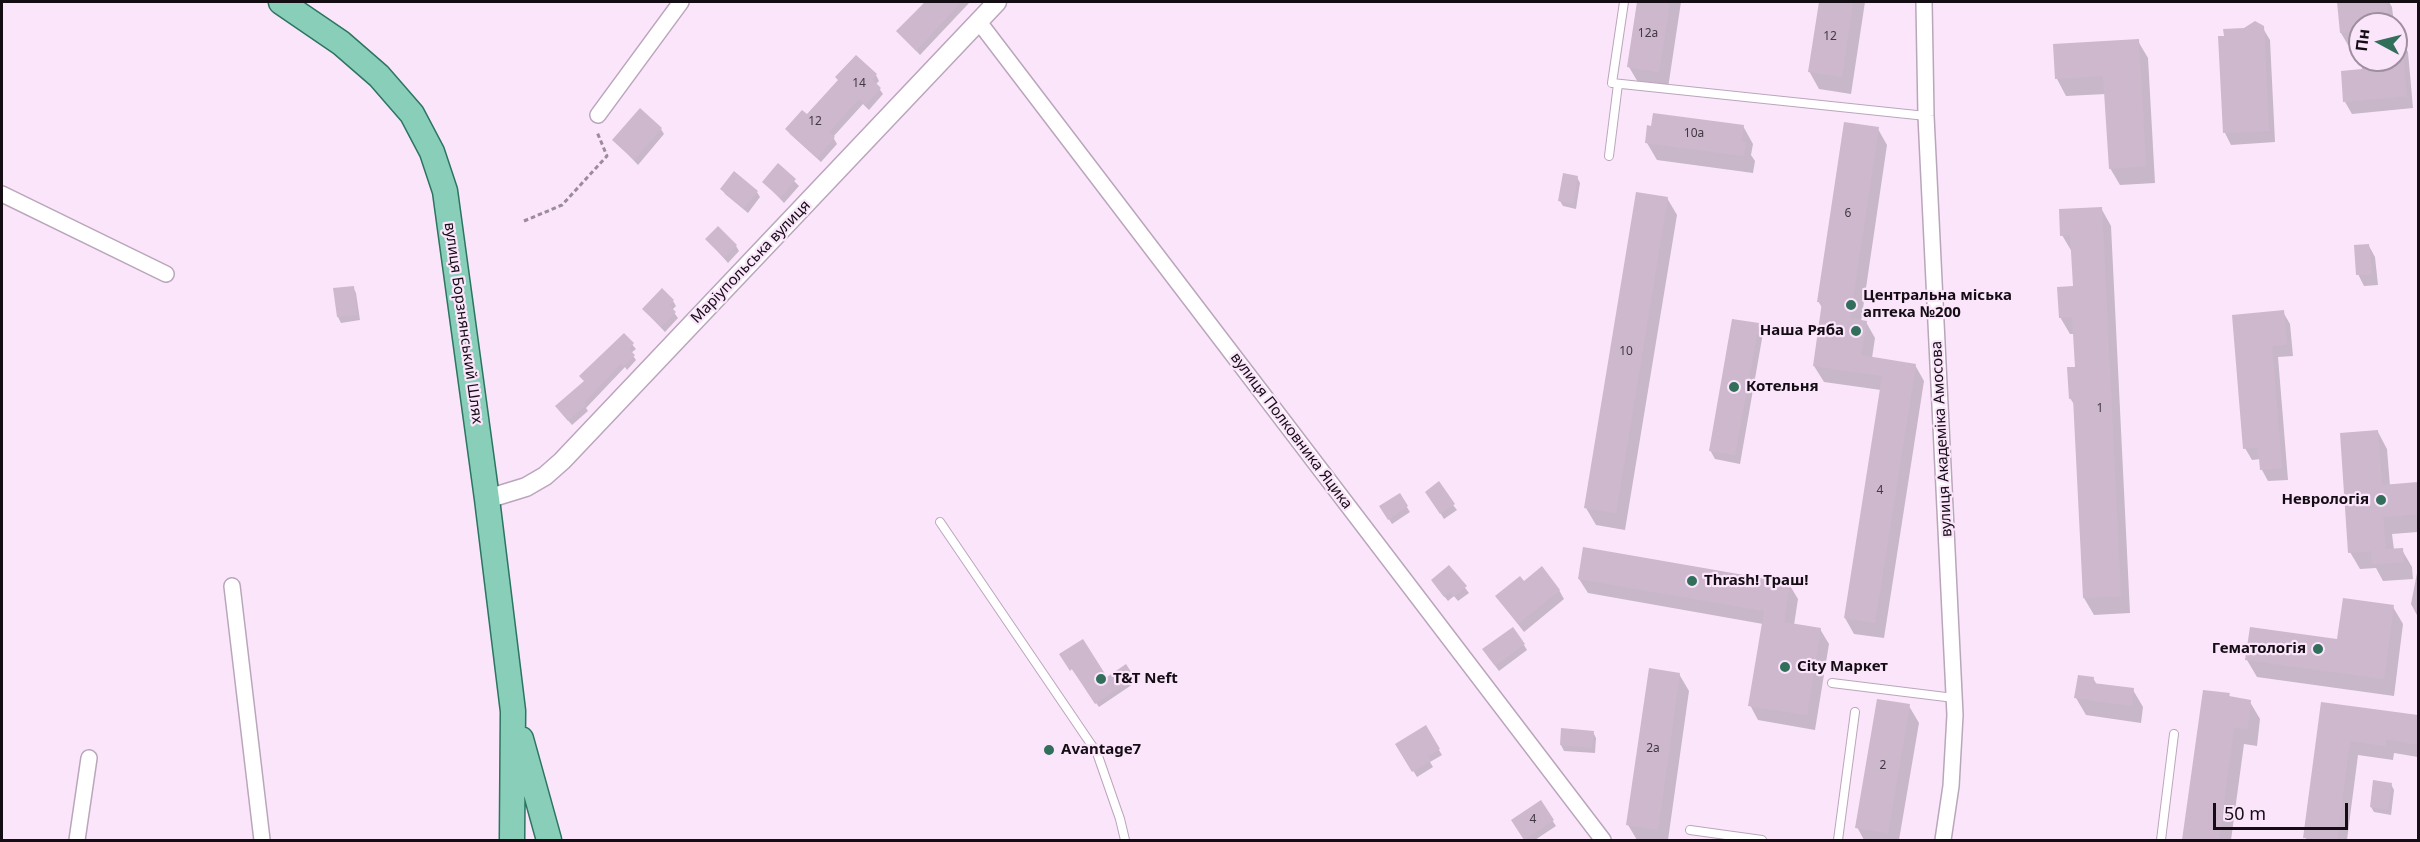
<!DOCTYPE html>
<html>
<head>
<meta charset="utf-8">
<style>
  body { margin:0 }
  #map { position:relative; width:2420px; height:842px; overflow:hidden; background:#fbe5fb; font-family:"Noto Sans",sans-serif }
  canvas { display:block }
  .frame { position:absolute; inset:0; border:3px solid #140d14; pointer-events:none }
  .north { position:absolute; left:2348px; top:12px; width:60px; height:60px; box-sizing:border-box; background:#fbe5fb; border:2px solid #9f8f9f; border-radius:50%; rotate:277deg; font-size:16px; font-weight:700; line-height:24px; text-align:center; color:#140d14 }
  .north::after { content:''; display:block; margin:auto; width:21px; height:27px; background:#316f5b; clip-path:polygon(50% 0,100% 100%,50% 72%,0 100%) }
  .scale { position:absolute; left:2213px; top:803px; width:135px; height:27px; box-sizing:border-box; border:3px solid #140d14; border-top:0; padding-left:8px; font-size:18px; line-height:21px; white-space:nowrap; color:#140d14; -webkit-text-stroke:4px #fbe5fb; paint-order:stroke }
</style>
</head>
<body>
<div id="map">
<canvas width="2420" height="842"></canvas>
<div class="frame"></div>
<div class="north">Пн</div>
<div class="scale">50 m</div>
</div>
<script>
const ctx = document.querySelector('canvas').getContext('2d');
ctx.lineJoin = 'round';
function fillPath(path, color) { ctx.fillStyle = color; ctx.fill(path, 'evenodd'); }
const poly = rows => new Path2D(rows.map(r => 'M' + r).join(''));
function stroke(path, color, width, dash) { ctx.strokeStyle = color; ctx.lineWidth = width; ctx.lineCap = dash ? 'butt' : 'round'; ctx.setLineDash(dash || []); ctx.stroke(path); }
function drawText(font, color, halo, rows, align = 'center') {
  ctx.font = font + ' "Noto Sans",sans-serif'; ctx.lineWidth = 4.5; ctx.setLineDash([]); ctx.textBaseline = 'middle'; ctx.strokeStyle = halo; ctx.fillStyle = color; for (const [text, x, y, turn = 0] of rows) {
    ctx.save(); ctx.translate(x, y); ctx.rotate((+turn || 0) * Math.PI / 180); ctx.textAlign = isNaN(turn) ? turn : align; if (halo) ctx.strokeText(text, 0, 0); ctx.fillText(text, 0, 0); ctx.restore();
  }
}
const shadow = poly([
  [925,2,970,2,920,55,898,31],
  [1639,2,1681,2,1668,88,1639,84,1629,67],
  [1820,2,1865,2,1851,94,1819,89,1809,71],
  [2339,2,2389,2,2392,7,2394,24,2360,24,2360,44,2348,45,2341,33],
  [2261,25,2270,40,2275,142,2231,145,2225,133,2245,29],
  [2401,40,2408,52,2413,108,2352,114,2345,102,2363,71,2362,60,2396,60,2396,41],
  [2138,41,2148,58,2155,183,2120,185,2110,168,2106,94,2066,96,2057,79,2054,46],
  [876,75,879,81,876,84,883,94,869,110,863,104,833,137,837,144,821,162,790,134,787,129,807,117,839,81],
  [1743,126,1753,144,1751,155,1755,161,1753,173,1657,160,1647,143],
  [661,129,664,134,638,165,614,140],
  [1878,129,1887,145,1861,322,1866,322,1875,338,1872,358,1915,365,1924,381,1884,638,1854,634,1845,618,1881,390,1824,382,1814,366,1823,309,1818,301],
  [779,166,799,186,784,203,764,182],
  [1577,177,1580,183,1576,209,1563,206,1560,201],
  [722,189,757,192,760,197,748,213,725,194],
  [1667,198,1677,215,1625,530,1596,525,1586,508],
  [2101,208,2111,226,2130,613,2094,615,2084,598,2075,406,2070,398,2076,369,2075,334,2070,334,2060,317,2074,287,2072,252,2062,235],
  [707,239,736,246,739,251,728,263],
  [2369,246,2375,257,2378,285,2364,286,2358,274],
  [353,287,356,293,360,320,341,323,338,317,335,289],
  [673,301,676,306,672,310,678,318,665,332,644,310],
  [2283,312,2290,324,2293,356,2278,357,2288,480,2268,481,2262,470,2261,459,2252,460,2245,448,2233,316],
  [1758,325,1763,333,1740,464,1715,459,1710,450],
  [624,335,636,349,631,353,636,360,627,370,625,367,586,408,588,411,572,425,560,411,585,382,581,376],
  [2378,432,2387,449,2390,486,2418,484,2418,532,2392,534,2394,550,2402,550,2412,567,2413,579,2383,581,2376,568,2360,569,2350,552],
  [1399,495,1410,512,1392,524,1381,507],
  [1430,497,1453,505,1457,510,1444,519],
  [1449,567,1469,593,1458,601,1454,596,1448,601,1436,586],
  [2417,573,2418,573,2418,617,2411,604],
  [1579,579,1789,584,1798,599,1794,625,1820,629,1829,644,1815,730,1758,720,1750,705,1763,624,1588,593],
  [1524,583,1559,590,1564,599,1524,632,1497,597],
  [2393,607,2403,624,2394,696,2257,677,2247,660,2339,640],
  [1524,645,1527,650,1499,671,1487,655],
  [1061,654,1107,679,1126,666,1136,682,1099,707],
  [1679,674,1689,691,1668,840,1637,840,1628,825],
  [2093,678,2097,685,2133,690,2143,707,2141,723,2086,715,2076,698],
  [2204,691,2229,695,2231,698,2250,702,2260,719,2257,746,2244,744,2231,840,2184,840],
  [2322,704,2418,718,2418,757,2394,753,2393,760,2358,755,2347,840,2307,840,2305,837],
  [1909,706,1919,723,1899,840,1864,840,1857,827],
  [1425,727,1442,755,1430,762,1433,767,1417,777,1397,744],
  [1593,732,1596,738,1595,753,1564,751,1561,745],
  [2391,784,2394,790,2391,815,2374,812,2371,807],
  [1540,802,1556,826,1535,840,1526,840,1513,820]
]);
const building = poly([
  [925,2,961,2,916,51,896,31],
  [1637,2,1670,2,1659,72,1627,67],
  [1819,2,1853,2,1842,77,1808,72],
  [2337,2,2387,2,2389,24,2360,24,2360,32,2340,33],
  [2255,21,2264,26,2269,131,2223,133,2218,36,2224,36,2223,29,2244,28],
  [2139,39,2146,166,2109,169,2103,76,2055,79,2053,44],
  [856,55,877,74,872,79,881,88,866,105,859,99,829,132,835,137,817,158,785,129,802,110,807,114,838,80,835,77],
  [2361,60,2404,60,2407,96,2343,102,2341,71,2362,69],
  [640,108,662,128,634,160,612,140],
  [1653,113,1744,125,1741,142,1746,142,1744,156,1645,143,1647,125,1651,126],
  [1844,122,1879,127,1850,318,1867,321,1861,355,1916,364,1875,623,1844,618,1882,376,1813,366,1822,302,1817,302],
  [778,163,796,179,780,198,762,182],
  [734,171,758,191,744,208,720,189],
  [1563,173,1578,176,1573,204,1558,201],
  [1636,192,1668,197,1616,513,1584,508],
  [2102,207,2121,596,2083,598,2073,398,2069,399,2067,367,2075,367,2072,317,2059,318,2057,287,2073,286,2070,235,2060,236,2059,209],
  [718,226,737,245,724,258,705,239],
  [2369,244,2372,274,2356,275,2354,245],
  [354,286,357,315,337,317,333,288],
  [662,288,674,300,669,305,676,312,661,327,642,309],
  [2284,310,2287,344,2272,346,2282,468,2260,470,2258,447,2243,449,2232,315],
  [1732,319,1759,323,1735,455,1709,451],
  [624,333,634,343,629,349,635,355,624,366,621,363,584,403,586,405,568,421,555,406,584,381,579,376],
  [2378,430,2382,485,2418,482,2418,514,2383,517,2386,549,2403,548,2404,562,2372,564,2371,551,2348,553,2340,433],
  [1439,481,1455,504,1440,514,1425,492],
  [1400,493,1408,506,1388,520,1379,506],
  [1583,547,1790,583,1784,622,1821,628,1807,715,1748,706,1764,611,1578,579],
  [1449,565,1467,586,1454,597,1450,592,1444,597,1431,580],
  [1542,566,1560,590,1518,624,1495,596,1520,576,1524,581],
  [2343,598,2394,605,2384,679,2245,660,2250,627,2337,639],
  [1513,627,1525,644,1495,666,1482,649],
  [1083,639,1107,677,1126,664,1135,678,1095,704,1072,669,1070,671,1059,654],
  [1649,668,1680,673,1658,830,1626,825],
  [2078,675,2094,677,2093,683,2134,688,2132,706,2074,698],
  [2203,690,2230,693,2229,696,2251,700,2248,729,2234,728,2219,840,2182,840],
  [1877,699,1910,704,1888,833,1855,828],
  [2321,702,2418,715,2418,745,2386,739,2385,746,2350,741,2337,840,2303,838],
  [1426,725,1440,749,1428,756,1431,761,1412,772,1395,744],
  [1561,728,1594,731,1592,748,1560,745],
  [2373,780,2392,783,2388,810,2370,807],
  [1541,800,1554,820,1524,840,1511,820]
]);
const path = poly([
  [524,221,562,205,607,156,597,132]
]);
const service = poly([
  [1624,2,1612,83,1926,116],
  [1609,156,1618,84],
  [940,522,1097,753,1120,819,1125,840],
  [1832,683,1954,698],
  [1690,830,1762,840],
  [1838,840,1855,712],
  [2161,840,2174,734]
]);
const minor = poly([
  [1924,2,1926,116,1955,715,1951,786,1943,840],
  [979,22,1603,840],
  [598,115,681,2],
  [2,194,166,274],
  [232,586,262,840],
  [77,840,89,758]
]);
const tertiary = poly([
  [487,499,526,487,545,476,562,461,997,2]
]);
const primary = poly([
  [281,2,341,43,379,76,412,114,432,152,445,191,487,499,513,711,512,840],
  [521,739,549,840]
]);
const markers = [
  [1851,305,6,"#316f5b"],
  [1856,331,6,"#316f5b"],
  [1734,387,6,"#316f5b"],
  [2381,500,6,"#316f5b"],
  [1692,581,6,"#316f5b"],
  [2318,649,6,"#316f5b"],
  [1785,667,6,"#316f5b"],
  [1101,679,6,"#316f5b"],
  [1049,750,6,"#316f5b"]
];
const numberNames = [
  ["12а",1648,34],
  ["12",1830,37],
  ["14",859,84],
  ["12",815,122],
  ["10а",1694,134],
  ["6",1848,214],
  ["10",1626,352],
  ["1",2100,409],
  ["4",1880,491],
  ["2а",1653,749],
  ["2",1883,766],
  ["4",1533,820]
];
const streetNames = [
  ["Маріупольська вулиця",751,262,-46],
  ["вулиця Борзнянський Шлях",463,323,82],
  ["вулиця Полковника Яцика",1291,431,53],
  ["вулиця Академіка Амосова",1942,439,-93]
];
const poiNames = [
  ["Центральна міська",1863,296],
  ["аптека №200",1863,313],
  ["Наша Ряба",1844,331,"right"],
  ["Котельня",1746,387],
  ["Неврологія",2369,500,"right"],
  ["Thrash! Траш!",1704,581],
  ["Гематологія",2306,649,"right"],
  ["City Маркет",1797,667],
  ["T&T Neft",1113,679],
  ["Avantage7",1061,750]
];
fillPath(shadow, '#0003');
fillPath(building, '#cdb8cd');
stroke(service, '#baa6ba', 10);
stroke(minor, '#baa6ba', 18);
stroke(tertiary, '#baa6ba', 21);
stroke(primary, '#2c7561', 27);
stroke(path, '#9b8b9b', 3, [4.5, 3]);
stroke(service, '#fff', 8);
stroke(minor, '#fff', 15);
stroke(tertiary, '#fff', 18);
stroke(primary, '#88ceb9', 24);
for (const [x, y, r, color] of markers) { const dot = new Path2D(); dot.arc(x, y, r, 0, 2 * Math.PI); ctx.fillStyle = color; ctx.fill(dot); stroke(dot, '#fbe5fb', 2); }
drawText('12px', '#423842', null, numberNames);
drawText('15px', '#140d14', '#fbe5fb', streetNames);
drawText('bold 15px', '#140d14', '#fbe5fb', poiNames, 'left');
</script>
</body>
</html>
